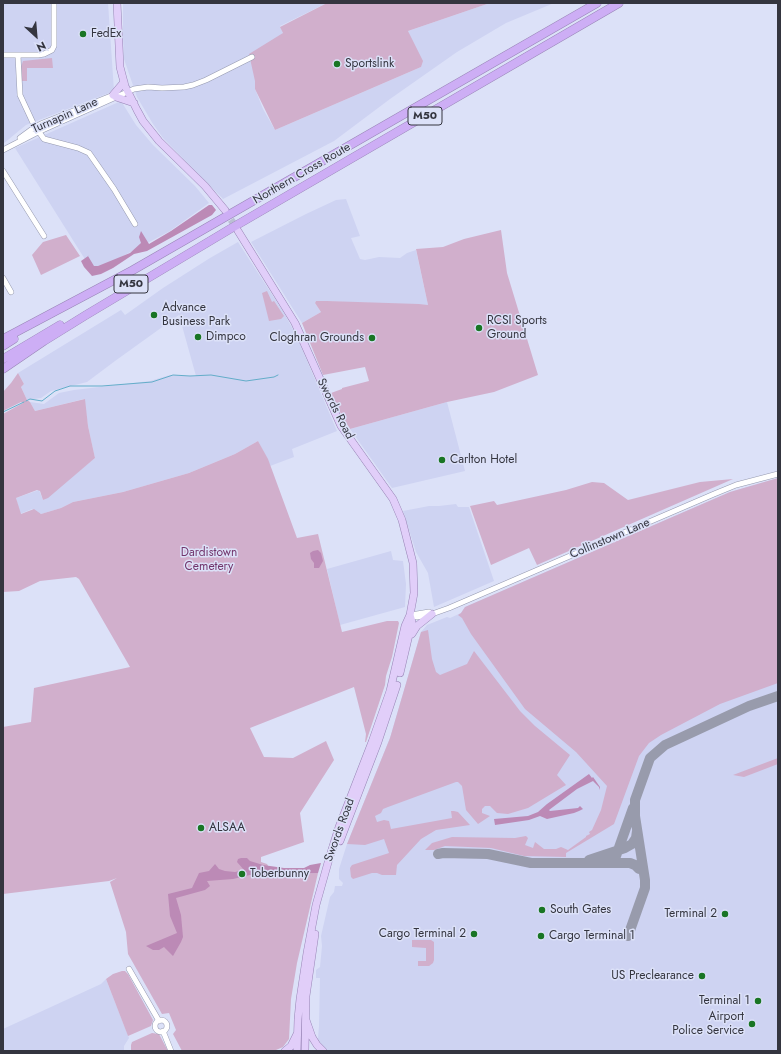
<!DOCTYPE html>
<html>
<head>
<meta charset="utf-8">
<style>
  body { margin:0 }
  #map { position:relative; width:781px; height:1054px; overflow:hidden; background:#dce1f8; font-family:Jost,sans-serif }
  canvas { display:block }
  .frame { position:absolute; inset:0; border:4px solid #34353f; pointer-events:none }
  .north { position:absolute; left:16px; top:16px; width:40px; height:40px; -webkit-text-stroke:3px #dce1f8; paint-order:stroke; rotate:154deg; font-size:11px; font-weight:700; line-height:16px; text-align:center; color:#34353f }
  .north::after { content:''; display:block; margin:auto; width:14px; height:18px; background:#34353f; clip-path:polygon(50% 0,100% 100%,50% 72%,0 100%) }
</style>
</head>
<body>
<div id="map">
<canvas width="781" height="1054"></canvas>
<div class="frame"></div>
<div class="north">N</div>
</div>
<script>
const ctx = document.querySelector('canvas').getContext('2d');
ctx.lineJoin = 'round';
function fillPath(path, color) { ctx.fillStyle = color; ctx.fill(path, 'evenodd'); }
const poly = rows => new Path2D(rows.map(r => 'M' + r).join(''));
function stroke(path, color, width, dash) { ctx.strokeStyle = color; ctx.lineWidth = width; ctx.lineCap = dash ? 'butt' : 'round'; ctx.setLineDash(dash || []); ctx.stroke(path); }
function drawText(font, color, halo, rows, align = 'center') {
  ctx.font = font + ' Jost,sans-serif'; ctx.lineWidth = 3; ctx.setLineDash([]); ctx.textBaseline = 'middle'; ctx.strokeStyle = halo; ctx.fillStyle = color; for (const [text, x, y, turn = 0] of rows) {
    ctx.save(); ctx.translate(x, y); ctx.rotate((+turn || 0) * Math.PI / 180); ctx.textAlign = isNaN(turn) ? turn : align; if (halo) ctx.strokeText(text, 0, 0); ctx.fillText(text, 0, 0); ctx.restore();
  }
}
const built = poly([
  [3,3,108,3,114,91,26,125,3,144],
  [123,3,327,3,280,26,283,33,255,81,255,89,263,109,275,130,421,67,408,31,490,3,554,3,506,23,457,52,390,99,334,141,223,199,163,138,153,124,137,97,124,59,123,37],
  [121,101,136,125,153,145,195,186,209,203,170,231,93,272,15,148],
  [346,199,360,236,351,238,360,259,365,260,379,257,400,258,407,253,416,250,428,305,316,301,315,303,321,312,302,323,251,242,306,214,336,200],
  [238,242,284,313,296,335,337,431,292,449,294,457,270,466,258,441,235,454,189,473,123,492,73,502,61,508,41,514,32,509,20,514,16,498,39,490,43,500,95,458,88,426,84,399,35,411,30,402,44,404,59,393,74,390,150,381,170,375,196,376,179,315,115,361,87,382,51,391,41,398,27,400,21,387,24,384,18,373,121,310,125,315,163,288,210,258],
  [447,402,465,471,392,488,350,429],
  [778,478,778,1051,317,1051,319,1026,320,978,316,978,316,970,320,967,322,946,321,936,330,897,334,892,335,886,342,886,343,883,339,879,339,869,347,844,390,738,421,632,427,625,447,617,450,618,461,613,465,607,730,492],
  [456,504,458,507,469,507,494,581,434,607,428,573,416,552,403,511,429,506,439,506],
  [391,551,393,560,403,561,406,584,405,607,340,625,327,569],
  [106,979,129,1038,124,1046,124,1051,3,1051,3,1029,101,984]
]);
const green = poly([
  [327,3,490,3,408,31,423,61,421,67,275,130,255,89,255,81,249,54,283,33,280,27],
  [52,58,53,68,27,68,27,81,22,81,21,67,23,61],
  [501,230,507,273,538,375,494,392,447,402,350,429,342,416,331,393,342,389,342,388,369,381,365,367,323,375,302,323,321,312,315,303,316,301,327,301,419,304,428,305,416,249,443,247,464,239],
  [66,235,80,256,41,275,32,255,43,242],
  [267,291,272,302,274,301,284,316,281,319,269,321,262,293],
  [18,373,24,384,21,387,27,400,30,402,35,411,85,399,88,426,95,458,48,498,43,500,40,491,37,490,16,498,21,514,34,509,41,514,61,508,73,502,123,492,189,473,235,454,258,441,268,459,297,538,318,534,342,632,387,621,398,621,399,623,392,657,386,676,385,685,366,742,365,742,366,734,354,687,250,728,264,757,293,758,326,741,334,760,300,813,304,842,261,857,261,862,267,864,273,874,318,873,297,963,291,999,289,1039,283,1047,276,1050,182,1051,173,1034,176,1030,169,1013,162,1014,128,954,126,932,110,882,117,878,109,881,3,894,3,727,31,722,34,688,130,667,79,579,76,577,40,581,19,591,3,592,3,414,23,403,21,402,3,411,3,392,11,383],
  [778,478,778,683,720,704,661,735,649,743,639,756,614,824,566,853,566,857,524,856,491,848,445,846,434,850,425,850,432,843,452,837,515,838,526,836,528,838,525,845,533,848,535,842,544,849,556,849,561,847,568,850,586,837,586,836,590,834,589,832,592,830,601,810,607,786,576,752,525,709,471,634,462,618,458,615,461,613,465,607,730,492],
  [733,479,537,565,529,548,491,565,470,506,494,501,497,505,566,490,592,482,604,483,628,500,700,482],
  [428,630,432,659,436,672,440,675,467,664,474,651,520,711,535,726,570,755,557,775,566,785,528,808,508,814,497,813,490,806,485,806,482,809,482,813,490,816,478,824,466,810,462,786,458,782,456,782,388,807,383,809,381,813,375,816,377,822,384,820,389,821,391,829,452,818,451,811,454,811,458,812,470,825,436,830,421,839,397,865,396,875,382,875,377,873,372,873,353,879,351,877,350,868,352,865,389,853,384,839,365,845,347,844,390,738,421,632],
  [778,758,778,764,744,777,733,775],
  [412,940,431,940,434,942,434,960,433,963,429,966,418,966,418,961,426,961,426,948,412,947],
  [122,971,125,971,128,974,153,1020,151,1026,128,1036,106,979,113,974],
  [152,1033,159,1034,168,1051,131,1051,131,1045,132,1042]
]);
const forest = poly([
  [209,205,212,205,216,210,212,215,147,251,134,254,113,268,101,274,92,276,84,267,81,261,91,254,88,256,94,266,98,266,130,253,141,243,139,237,141,231,149,244,171,231],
  [318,550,321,553,323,561,319,568,314,568,314,563,311,559,310,553,313,551],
  [589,774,592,778,593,777,600,787,600,790,599,787,593,781,577,789,549,810,550,811,578,808,580,806,583,809,579,811,574,813,547,819,540,816,529,820,495,825,494,819,528,816,538,812,547,804],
  [241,858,247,858,250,861,263,865,284,868,304,868,310,865,321,863,318,873,250,875,233,879,207,881,210,886,205,890,176,898,181,915,183,937,181,942,173,956,164,947,159,950,153,950,146,946,177,933,170,916,168,894,192,888,199,873,209,871,215,864,219,869,225,871,235,872,244,870,237,862,238,859]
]);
const stream = poly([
  [26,401,30,399,42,401,55,391,70,386,102,386,152,382,173,375,190,376,211,375,246,381,274,377,278,375],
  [3,412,24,402]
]);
const taxiway = poly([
  [438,854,443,853,488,854,531,863,630,863,635,865,639,869],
  [589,860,625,848,632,844,636,838,637,831],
  [605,863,613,860,616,856,633,808],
  [628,936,645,888,645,880,635,816,635,800,650,758,665,745,749,706,778,696]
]);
const majorTunnel = poly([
  [225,211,238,230]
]);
const minor = poly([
  [3,55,38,55,44,54,52,50,54,46,54,3],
  [18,56,20,95,34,125,44,139,78,148,89,153,114,189,135,224],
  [20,138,35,127,43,123,116,94],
  [3,150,38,132,134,89,148,87,162,88,184,87,193,85,206,80,252,57],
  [3,171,44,236],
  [3,278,11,292],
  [410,615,417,617,432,614,449,608,714,494,736,485,778,474],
  [411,615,429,612],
  [129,969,159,1021],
  '155 1026a6 6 0 1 1 12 0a6 6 0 1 1-12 0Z',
  [163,1031,171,1051]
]);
const major = poly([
  [117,3,120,67,125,86,137,110,143,121,159,141,205,186,225,210],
  [113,95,124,82],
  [116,97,134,103],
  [238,231,295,323,341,426,393,499,402,520,413,563,414,593,410,615,405,626,390,691,372,742,339,827,329,859,316,905,307,953,300,999,298,1019,297,1051],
  [412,634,417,626,432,614],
  [400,673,412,622,410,615],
  [340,841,378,742,397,685],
  [306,1020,312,1037,317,1045,323,1051],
  [285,1051,291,1046,297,1034],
  [305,1051,306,996,315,934]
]);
const highway = poly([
  [3,339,133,270,597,3],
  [3,346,14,339],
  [3,359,60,325],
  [3,369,44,341,86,315,230,229,619,3]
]);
const markers = [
  [83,34,4,"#197524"],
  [337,64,4,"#197524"],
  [154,315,4,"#197524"],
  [479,328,4,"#197524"],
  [198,337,4,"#197524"],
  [372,338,4,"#197524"],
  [442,460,4,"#197524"],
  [201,828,4,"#197524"],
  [242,874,4,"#197524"],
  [542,910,4,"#197524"],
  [725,914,4,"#197524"],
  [474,934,4,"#197524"],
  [541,936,4,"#197524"],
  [702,976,4,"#197524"],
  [758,1001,4,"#197524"],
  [752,1024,4,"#197524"]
];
const shields = [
  [425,116,34],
  [131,284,34]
];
const shieldNames = [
  ["M50",425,116],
  ["M50",131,284]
];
const poiNames = [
  ["FedEx",91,34],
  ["Sportslink",345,64],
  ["Advance",162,308],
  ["Business Park",162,322],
  ["RCSI Sports",487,321],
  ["Ground",487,335],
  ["Dimpco",206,337],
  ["Cloghran Grounds",364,338,"right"],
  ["Carlton Hotel",450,460],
  ["ALSAA",209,828],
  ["Toberbunny",250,874],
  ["South Gates",550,910],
  ["Terminal 2",717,914,"right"],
  ["Cargo Terminal 2",466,934,"right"],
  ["Cargo Terminal 1",549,936],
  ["US Preclearance",694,976,"right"],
  ["Terminal 1",750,1001,"right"],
  ["Airport",744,1017,"right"],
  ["Police Service",744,1031,"right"]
];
const streetNames = [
  ["Turnapin Lane",65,116,-24],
  ["Northern Cross Route",302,174,-30],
  ["Swords Road",335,409,63],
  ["Collinstown Lane",610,539,-23],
  ["Swords Road",340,830,-70]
];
const parkNames = [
  ["Dardistown",209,553],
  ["Cemetery",209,567]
];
fillPath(built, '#ced3f2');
fillPath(green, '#d1afcc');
fillPath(forest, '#bc8ab6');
stroke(stream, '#63adc9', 1);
stroke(taxiway, '#989bac', 10);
stroke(majorTunnel, '#babfd3', 7, [7, 3.5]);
stroke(minor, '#9599af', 6);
stroke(major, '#9784b5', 8);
stroke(highway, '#9784b5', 9);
stroke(minor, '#fff', 5);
stroke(major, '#e1cef9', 7);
stroke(highway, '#cdaef5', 8);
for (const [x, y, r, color] of markers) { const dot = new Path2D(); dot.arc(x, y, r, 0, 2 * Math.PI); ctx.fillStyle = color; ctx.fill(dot); stroke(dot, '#dce1f8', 1.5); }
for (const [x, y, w] of shields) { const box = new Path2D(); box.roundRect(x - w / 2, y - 9, w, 18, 3); ctx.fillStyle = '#dce1f8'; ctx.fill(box); stroke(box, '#34353f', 1); }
drawText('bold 11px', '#34353f', null, shieldNames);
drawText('12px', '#34353f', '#dce1f8', poiNames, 'left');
drawText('12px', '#34353f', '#dce1f8', streetNames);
drawText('12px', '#72356c', '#dce1f8', parkNames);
</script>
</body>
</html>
